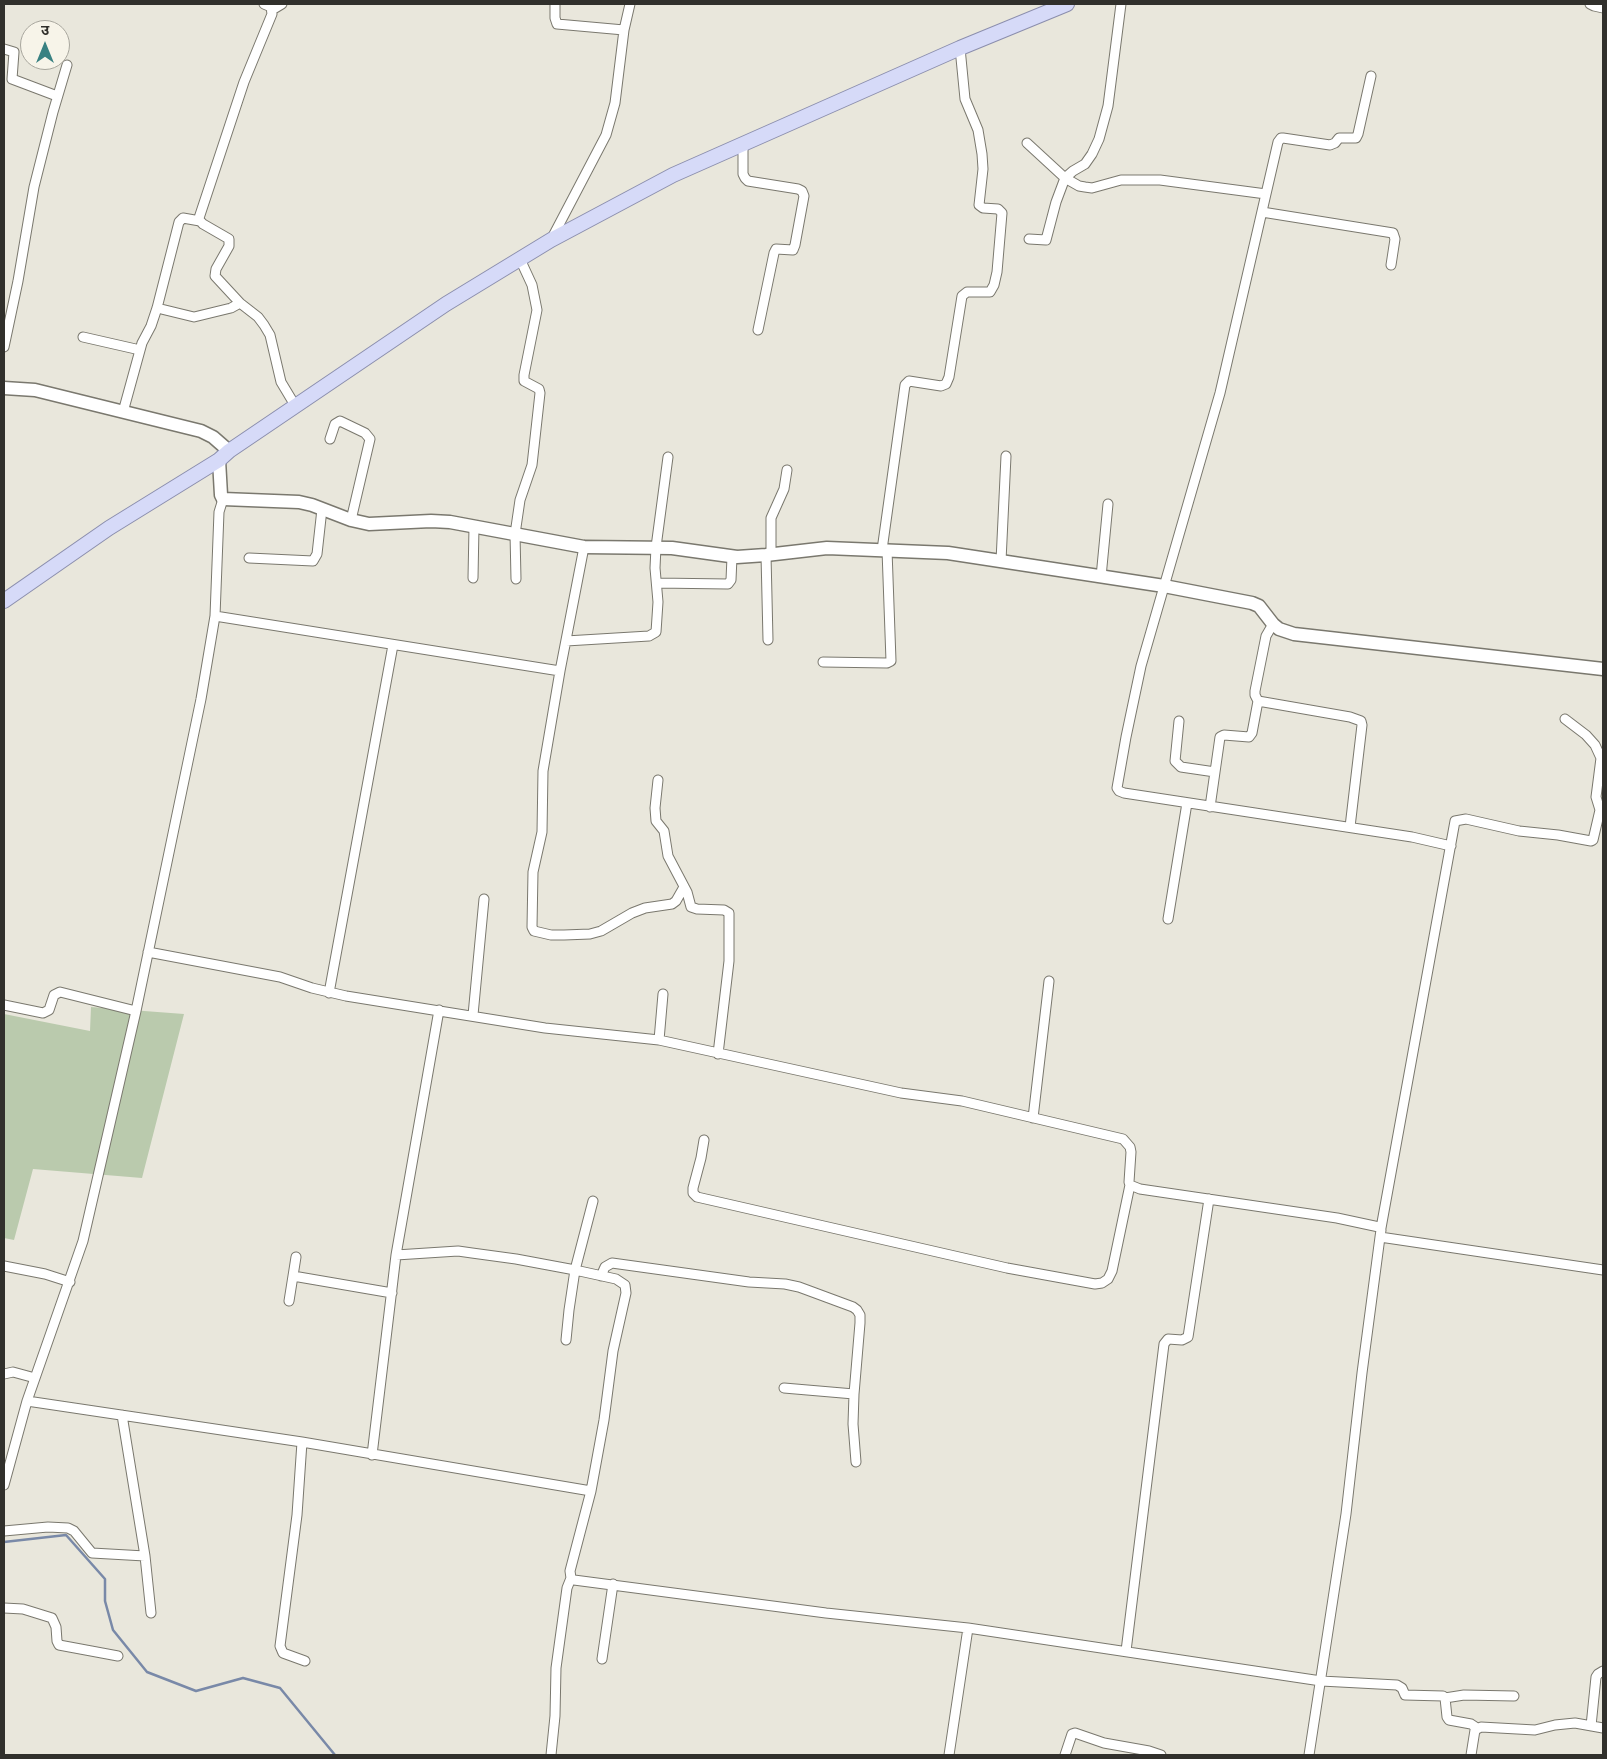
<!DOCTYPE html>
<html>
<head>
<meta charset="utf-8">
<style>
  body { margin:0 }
  #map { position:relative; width:1607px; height:1759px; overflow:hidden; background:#e9e7dc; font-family:Rubik,"Noto Sans Devanagari",sans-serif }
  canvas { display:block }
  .frame { position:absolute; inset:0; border:5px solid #31302c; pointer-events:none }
  .north { position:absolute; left:20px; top:20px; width:50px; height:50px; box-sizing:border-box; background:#f7f4e9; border:1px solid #a8a69d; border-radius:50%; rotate:0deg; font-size:14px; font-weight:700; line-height:20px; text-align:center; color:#31302c }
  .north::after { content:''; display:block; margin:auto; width:18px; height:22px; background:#398182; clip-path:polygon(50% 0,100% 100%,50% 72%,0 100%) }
</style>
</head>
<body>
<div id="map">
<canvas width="1607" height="1759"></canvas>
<div class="frame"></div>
<div class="north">उ</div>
</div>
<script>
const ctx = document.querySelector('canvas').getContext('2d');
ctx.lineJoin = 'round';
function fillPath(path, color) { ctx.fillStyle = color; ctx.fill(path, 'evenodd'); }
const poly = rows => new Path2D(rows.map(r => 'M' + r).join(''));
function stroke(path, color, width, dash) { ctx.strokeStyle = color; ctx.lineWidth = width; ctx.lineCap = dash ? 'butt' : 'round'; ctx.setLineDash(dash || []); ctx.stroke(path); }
const green = poly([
  [91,1007,184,1014,142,1178,33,1169,14,1240,4,1238,4,1014,90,1031]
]);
const stream = poly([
  [4,1542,66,1535,105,1579,105,1601,113,1630,147,1672,196,1691,243,1678,280,1688,335,1755]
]);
const street = poly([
  [264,4,271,7,272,14,244,82,199,218,200,221,203,224,229,239,229,246,216,269,215,276,240,303,258,317,264,325,270,335,281,382,296,407],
  [1590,4,1594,6,1603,8],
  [272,10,282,4],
  [624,30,630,4],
  [4,49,14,52,12,79,57,96],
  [1371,76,1358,134,1356,138,1339,138,1335,143,1330,145,1283,138,1281,138,1278,142,1220,393,1141,666,1126,737,1117,788,1119,791,1124,793,1412,837,1451,846],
  [1027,143,1065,178,1079,186,1085,187,1092,188,1121,180,1160,180,1266,194],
  [743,144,743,174,745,178,748,181,798,189,802,191,804,196,795,245,793,250,776,249,774,253,758,330],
  [1262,212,1393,233,1395,239,1391,265],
  [552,238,606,135,615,103,624,30,557,24,555,18,555,4],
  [1029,239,1046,240,1056,202,1065,178,1073,171,1085,164,1092,154,1099,139,1108,106,1121,4],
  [157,308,194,317,231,308,240,303],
  [83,337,140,350],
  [4,347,18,281,34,187,53,112,67,65],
  [123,412,142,343,151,326,157,308,179,222,183,218,200,221],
  [330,439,335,424,340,421,365,433,370,439,351,520],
  [882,550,905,385,909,381,941,386,946,384,949,377,962,296,967,292,990,292,994,285,997,272,1002,213,998,209,983,208,979,205,983,169,982,154,978,130,965,99,960,48],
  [766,555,768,640],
  [771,555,771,518,784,489,787,470],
  [249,558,313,561,317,554,322,509],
  [1001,561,1006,456],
  [1101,577,1108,504],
  [473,578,474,527],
  [516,579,515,534,520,500,532,465,540,393,539,389,524,381,524,375,537,310,532,285,520,259],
  [657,583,728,584,731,580,732,557],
  [215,616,560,671,543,771,542,832,533,872,532,927,534,931,551,935,564,935,590,934,601,931,632,913,645,908,672,904,676,901,684,887],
  [1273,624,1266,636,1255,691,1255,695,1258,701,1350,717,1361,721,1362,725,1350,827],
  [566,641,649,636,656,632,658,602,655,568,656,547,668,457],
  [823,662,887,663,891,661,887,550],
  [560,671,584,547],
  [1179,721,1175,761,1181,767,1215,772],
  [658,780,655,808,656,821,664,831,668,856,687,892,691,907,697,909,724,910,729,913,729,961,718,1054],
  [1210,807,1220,737,1224,735,1249,737,1252,733,1258,701],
  [1168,919,1187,803],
  [148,952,280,977,312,988,346,996,545,1028,659,1040,901,1093,962,1101,1123,1139,1130,1147,1131,1152,1129,1182,1130,1185,1140,1189,1337,1218,1379,1227,1381,1230,1380,1237,1362,1373,1346,1514,1309,1755],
  [329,993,393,645],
  [4,1005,43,1013,49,1010,54,995,60,992,136,1011],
  [473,1015,484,899],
  [659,1040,663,994],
  [1033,1118,1049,981],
  [704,1140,701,1158,693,1188,693,1193,697,1197,1007,1268,1095,1284,1102,1283,1108,1279,1112,1271,1130,1185],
  [1381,1228,1455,821,1466,819,1519,831,1558,835,1591,841,1593,840,1600,810,1596,797,1601,758,1595,745,1586,735,1565,719],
  [1380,1237,1603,1270],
  [396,1255,458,1251,472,1253,516,1259,575,1270,616,1279,625,1285,626,1293,613,1351,604,1420,591,1491],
  [4,1266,45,1274,70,1282],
  [293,1276,392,1293],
  [601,1276,605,1267,612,1263,749,1282,785,1284,799,1287,853,1307,857,1310,860,1315,860,1323,854,1394,853,1424,856,1462],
  [289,1301,296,1257],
  [566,1340,569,1310,575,1270,593,1201],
  [4,1374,13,1372,35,1378],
  [784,1388,854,1394],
  [27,1401,302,1442,591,1491,570,1571,571,1578,574,1580,826,1613,968,1628,1321,1681,1397,1685,1402,1688,1405,1695,1443,1696,1445,1698,1447,1717,1449,1720,1471,1724,1477,1728],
  [122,1415,145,1556,151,1613],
  [302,1442,297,1515,280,1646,283,1653,305,1661],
  [372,1455,396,1255,439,1010],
  [4,1485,27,1401,83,1241,136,1011,201,699,215,616,219,512,223,499],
  [4,1531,48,1527,68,1528,74,1531,92,1553,145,1556],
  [4,1608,23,1609,52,1618,56,1627,57,1641,59,1645,118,1656],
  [1126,1651,1164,1344,1168,1339,1182,1340,1188,1337,1209,1199],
  [602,1659,613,1584],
  [1445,1698,1464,1695,1514,1696],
  [1591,1726,1596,1677,1598,1674,1603,1671],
  [551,1755,555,1716,556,1668,567,1588,571,1578],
  [949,1755,968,1628],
  [1065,1755,1072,1734,1075,1733,1104,1743,1149,1751,1161,1755],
  [1471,1755,1475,1730,1481,1727,1535,1730,1555,1725,1575,1723,1603,1728]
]);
const secondary = poly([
  [4,388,35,390,201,431,213,437,229,451],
  [219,460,221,495,223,499,299,502,312,505,351,520,369,524,431,521,450,522,584,547,672,548,737,557,766,555,827,548,948,553,1164,586,1252,603,1259,606,1273,624,1279,629,1294,634,1603,669]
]);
const primary = poly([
  [4,601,109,528,219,460,229,451,446,304,551,240,673,175,960,48,1067,4]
]);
fillPath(green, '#bacaad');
stroke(stream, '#7989a8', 2.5);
stroke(street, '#7a786e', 11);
stroke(secondary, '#7a786e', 15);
stroke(primary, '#8b8ead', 16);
stroke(street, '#fff', 9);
stroke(secondary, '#fff', 12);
stroke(primary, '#d6daf8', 14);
</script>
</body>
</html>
